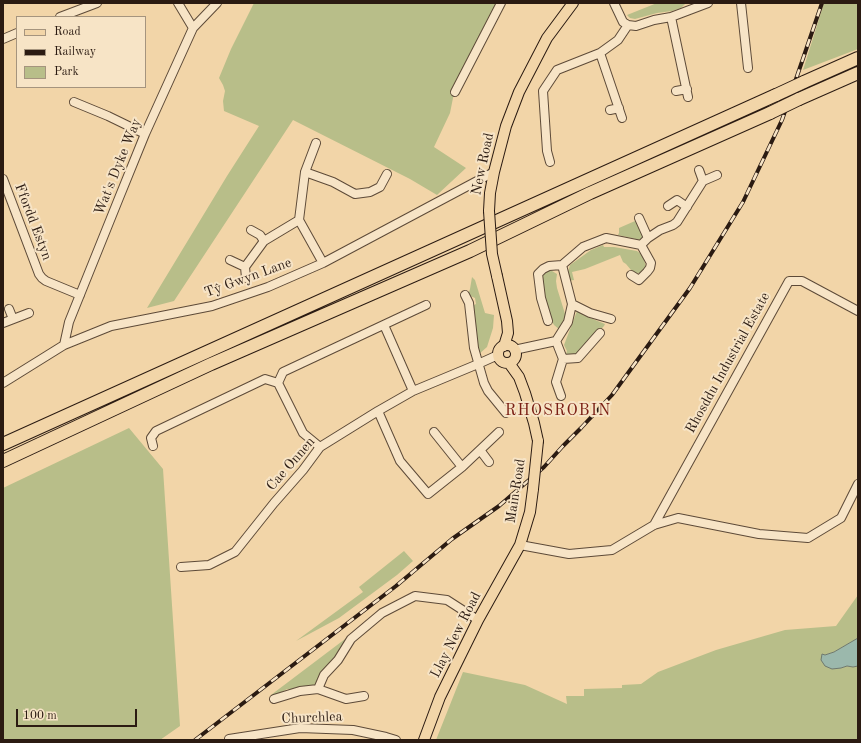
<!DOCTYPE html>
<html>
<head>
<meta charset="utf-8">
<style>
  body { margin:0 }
  #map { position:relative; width:861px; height:743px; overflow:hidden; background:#f2d5a8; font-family:"Old Standard TT",serif }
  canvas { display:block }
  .frame { position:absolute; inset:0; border:4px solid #2b1b12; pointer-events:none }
  .legend { position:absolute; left:16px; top:16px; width:130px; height:72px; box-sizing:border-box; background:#f7e4c6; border:1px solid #a5947e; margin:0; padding:5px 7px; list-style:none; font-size:12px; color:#2b1b12 }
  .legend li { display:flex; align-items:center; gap:8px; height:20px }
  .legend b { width:20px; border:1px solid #a5947e }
  .scale { position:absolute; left:16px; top:709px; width:121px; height:18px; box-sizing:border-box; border:2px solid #2b1b12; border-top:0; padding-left:5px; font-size:12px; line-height:14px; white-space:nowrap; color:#2b1b12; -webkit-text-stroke:3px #f7e4c6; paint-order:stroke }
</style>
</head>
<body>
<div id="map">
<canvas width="861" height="743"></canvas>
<div class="frame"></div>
<ul class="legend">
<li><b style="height:5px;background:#f2d5a8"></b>Road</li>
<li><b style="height:5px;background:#2b1b12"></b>Railway</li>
<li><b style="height:11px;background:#b8be89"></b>Park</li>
</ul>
<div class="scale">100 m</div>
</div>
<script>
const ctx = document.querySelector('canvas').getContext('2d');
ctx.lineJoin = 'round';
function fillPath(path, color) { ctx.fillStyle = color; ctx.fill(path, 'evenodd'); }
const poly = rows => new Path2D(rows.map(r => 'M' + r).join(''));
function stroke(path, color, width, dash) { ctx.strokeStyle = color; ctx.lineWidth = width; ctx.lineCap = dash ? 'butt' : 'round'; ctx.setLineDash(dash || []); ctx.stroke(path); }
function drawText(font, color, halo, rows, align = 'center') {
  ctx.font = font + ' "Old Standard TT",serif'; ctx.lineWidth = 4; ctx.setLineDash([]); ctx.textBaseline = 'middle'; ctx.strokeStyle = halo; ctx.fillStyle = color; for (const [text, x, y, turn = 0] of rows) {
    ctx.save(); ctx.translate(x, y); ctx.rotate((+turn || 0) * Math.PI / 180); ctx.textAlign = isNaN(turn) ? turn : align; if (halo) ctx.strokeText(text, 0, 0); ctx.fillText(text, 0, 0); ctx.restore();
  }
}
const green = poly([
  [254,3,500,3,454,93,450,113,434,147,466,168,437,195,410,179,293,120,174,301,147,308,227,176,259,126,224,111,223,101,225,91,223,85,219,78,231,49],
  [657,3,686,3,681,8,672,11,657,13,635,19,630,18,627,15],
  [824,3,858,3,858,49,803,70],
  [635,221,638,223,643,237,642,240,640,240,618,235,619,233,619,228],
  [603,245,604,247,614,247,637,251,641,254,642,256,643,256,646,267,645,270,640,273,636,273,631,270,626,264,623,262,620,255,585,269,572,272,574,280,567,281,567,275,570,265,591,250],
  [548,269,549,271,552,271,557,274,556,281,557,288,566,317,565,323,560,330,554,325,549,317,545,301,542,275],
  [472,277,475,280,485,313,494,315,493,328,487,347,479,354,472,306,476,304,475,298,468,295,470,289],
  [577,311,583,313,583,315,605,324,604,326,579,353,575,356,568,356,566,354,567,351,564,345],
  [129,428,163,469,180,726,160,740,3,740,3,488],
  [404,551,413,561,397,575,339,618,296,641,363,592,359,587],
  [858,595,858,638,834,652,825,655,841,668,847,666,853,667,858,666,858,740,436,740,463,672,525,685,567,704,566,696,584,696,584,689,622,688,622,685,641,684,658,672,716,650,785,630,836,626],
  [357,630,315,686,299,687,294,689,287,689,275,696,271,695,267,698]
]);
const water = poly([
  [858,638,858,666,853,667,847,666,841,668,832,669,825,666,821,660,822,654,825,655,834,652,858,638]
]);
const minor = poly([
  [741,3,748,68],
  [60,17,97,3],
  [671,17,688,97],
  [628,25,636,26,654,20,671,17,708,3],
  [193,28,217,3],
  [3,39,17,33],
  [600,53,622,118],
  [676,91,687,89],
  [455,92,501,3],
  [74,102,108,116,145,134],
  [610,110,619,108],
  [316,143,305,172,299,220,323,263],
  [550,162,547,151,543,91,557,70,600,53,618,40,628,25,623,22,614,3],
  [305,172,333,182,355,194,370,192,380,187,387,174],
  [3,179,39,274,42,278,46,281,80,295],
  [703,181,717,175],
  [668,206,677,200,687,207],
  [639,218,648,238],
  [251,230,260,235,264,241],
  [230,260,245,267],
  [631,275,639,280,647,272,650,268,651,263,641,245],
  [246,278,245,267,264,241,299,220],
  [465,295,469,303,474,348,484,383,488,391,506,413],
  [572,304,590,313,611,319],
  [9,309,13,319],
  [548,321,541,298,538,274,543,269,549,266,562,265],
  [3,323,29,313],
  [384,325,413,391],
  [556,341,563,359,556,382,561,396],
  [64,345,69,322,119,198,145,134,193,28,178,3],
  [514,350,556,341,568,322,572,304,562,265,583,247,606,238,641,245,648,238,660,230,673,225,677,222,703,181,699,170],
  [563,359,578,358,600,333],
  [3,383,64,345,111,326,212,306,268,287,323,263,494,172],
  [378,411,400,461,428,494,462,467,499,432],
  [434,432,462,467],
  [153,446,151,438,156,431,265,379,278,383],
  [320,447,303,433,278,383,283,372,426,305],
  [480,450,489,462],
  [654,525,789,281,802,281,858,311],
  [520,545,569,554,612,550,654,525,678,518,759,534,808,538,841,518,858,484],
  [181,567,209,565,235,552,274,503,303,470,320,447,378,411,413,391,478,364,498,355],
  [318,689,346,699,364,696],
  [274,699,300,691,318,689,324,675,338,660,351,639,382,613,415,596,447,600,478,620],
  [229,739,300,728,353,730,386,737,396,740]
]);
const major = poly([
  [489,211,490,193,494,172,506,126,519,92,547,38,573,3],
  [497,276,507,321,508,333,504,346],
  '498 354a9 9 0 1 1 18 0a9 9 0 1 1-18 0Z',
  [509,363,519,377,525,393,534,423,538,441],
  [424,740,440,697,478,620,520,545,530,512,533,489]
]);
const highway = poly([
  [804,82,858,58],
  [799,99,858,73],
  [3,444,776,95],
  [3,461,211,364,470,251,590,193,770,113]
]);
const rail = poly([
  [195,740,396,586,452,539,499,506,544,467,563,446,581,428,612,395,690,288,743,202,782,120,822,3]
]);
const majorBridge = poly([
  [489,211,492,254,497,276],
  [533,489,538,441]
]);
const highwayBridge = poly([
  [776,95,804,82],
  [770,113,799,99]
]);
const streetNames = [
  ["New Road",483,164,-78],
  ["Wat's Dyke Way",118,167,-68],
  ["Ffordd Estyn",33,222,69],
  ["Tŷ Gwyn Lane",248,278,-20],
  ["Rhosddu Industrial Estate",728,363,-61],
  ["Cae Onnen",291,464,-49],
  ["Main Road",516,491,-81],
  ["Llay New Road",456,635,-63],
  ["Churchlea",312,718,-2]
];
const quarterNames = [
  ["RHOSROBIN",558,411]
];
fillPath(green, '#b8be89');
fillPath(water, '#9bb8ac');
stroke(water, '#6e796e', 1);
stroke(minor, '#5d4a38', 10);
stroke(major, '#2b1b12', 12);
stroke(highway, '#2b1b12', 14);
stroke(minor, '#f7e4c6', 8);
stroke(major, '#f2d5a8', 10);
stroke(highway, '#f2d5a8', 12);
stroke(rail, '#2b1b12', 4);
stroke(rail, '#f7e4c6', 2.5, [8]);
stroke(majorBridge, '#2b1b12', 12, []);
stroke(highwayBridge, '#2b1b12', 14, []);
stroke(majorBridge, '#f2d5a8', 10);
stroke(highwayBridge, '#f2d5a8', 12);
drawText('14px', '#2b1b12', '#f7e4c6', streetNames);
ctx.letterSpacing = '1px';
drawText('16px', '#7a1f14', '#f7e4c6', quarterNames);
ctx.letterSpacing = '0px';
</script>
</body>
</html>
